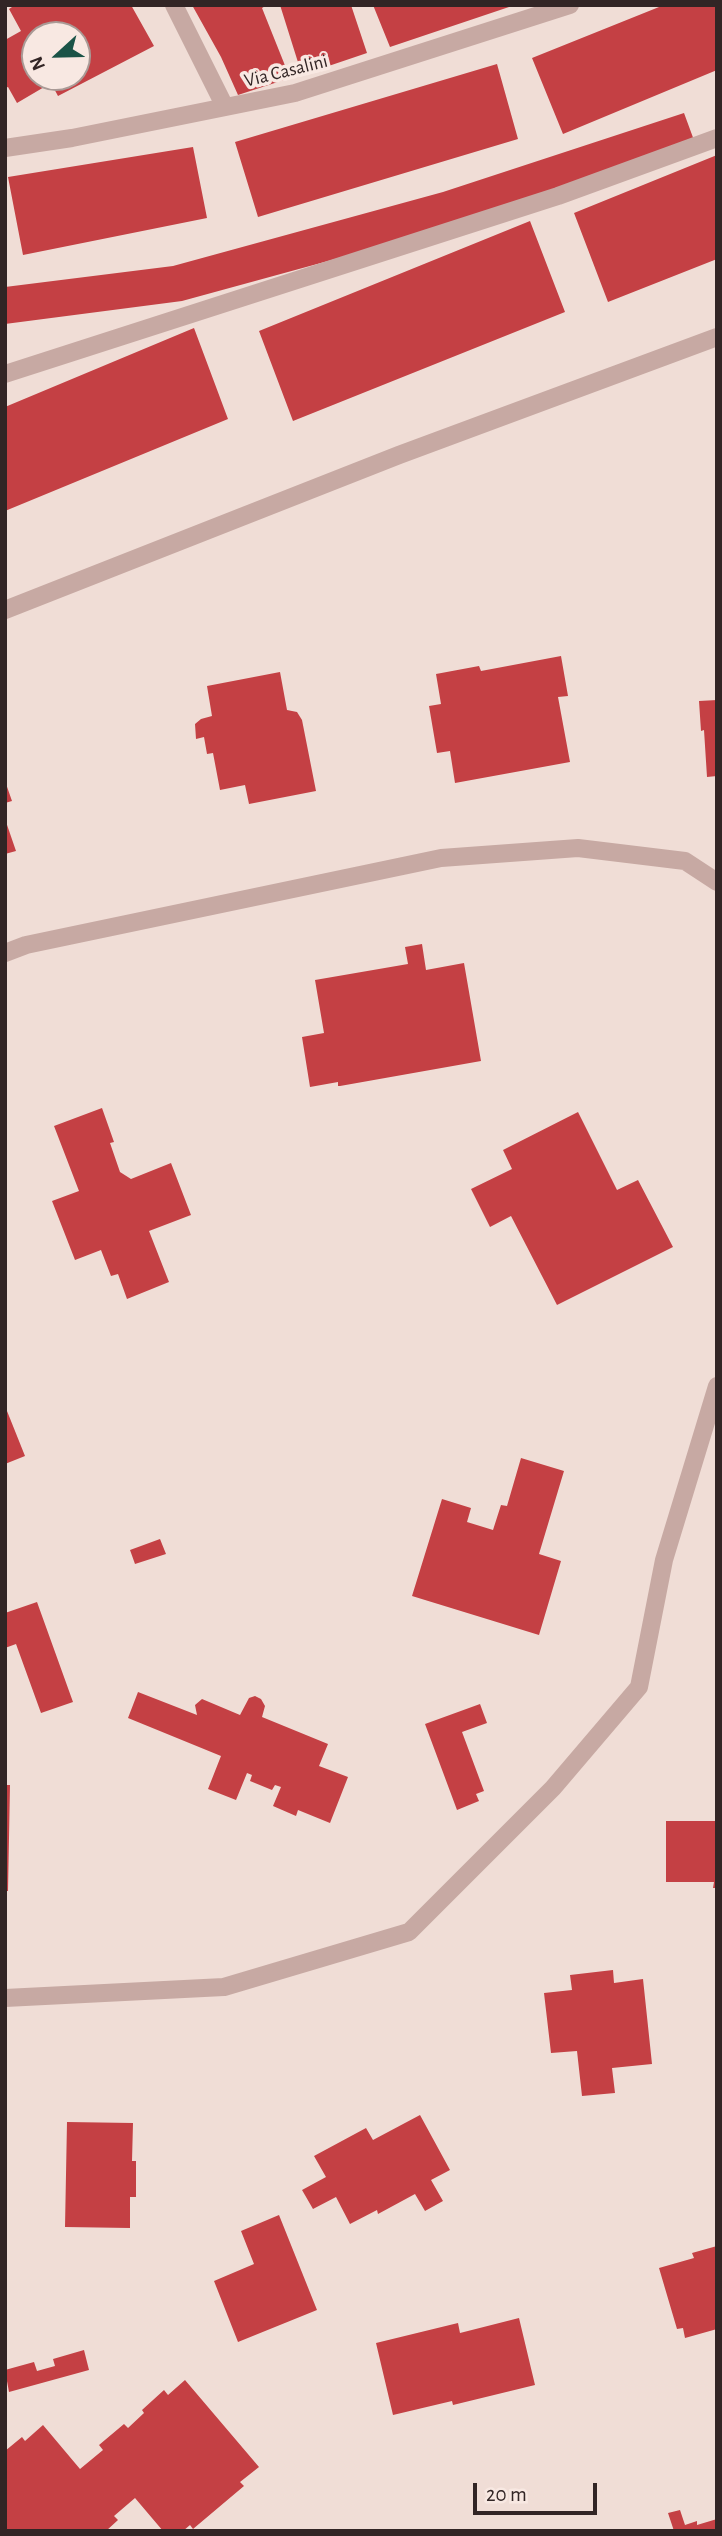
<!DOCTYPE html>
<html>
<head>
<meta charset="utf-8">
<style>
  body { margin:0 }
  #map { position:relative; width:722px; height:2536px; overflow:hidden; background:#f0ddd6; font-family:"Alegreya Sans",sans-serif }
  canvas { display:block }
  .frame { position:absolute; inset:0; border:7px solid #322525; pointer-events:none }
  .north { position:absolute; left:21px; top:21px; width:70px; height:70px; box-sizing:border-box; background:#f8e8e2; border:2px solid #a99a96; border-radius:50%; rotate:248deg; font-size:19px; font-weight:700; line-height:28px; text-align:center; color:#322525 }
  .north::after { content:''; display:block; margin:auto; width:24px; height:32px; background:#1b5347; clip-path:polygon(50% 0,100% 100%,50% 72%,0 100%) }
  .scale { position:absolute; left:473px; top:2483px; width:124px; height:32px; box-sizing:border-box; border:4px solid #322525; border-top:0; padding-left:9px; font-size:21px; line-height:24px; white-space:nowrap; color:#322525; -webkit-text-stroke:5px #f8e8e2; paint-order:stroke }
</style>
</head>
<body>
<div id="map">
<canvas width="722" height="2536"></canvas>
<div class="frame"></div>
<div class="north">N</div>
<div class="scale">20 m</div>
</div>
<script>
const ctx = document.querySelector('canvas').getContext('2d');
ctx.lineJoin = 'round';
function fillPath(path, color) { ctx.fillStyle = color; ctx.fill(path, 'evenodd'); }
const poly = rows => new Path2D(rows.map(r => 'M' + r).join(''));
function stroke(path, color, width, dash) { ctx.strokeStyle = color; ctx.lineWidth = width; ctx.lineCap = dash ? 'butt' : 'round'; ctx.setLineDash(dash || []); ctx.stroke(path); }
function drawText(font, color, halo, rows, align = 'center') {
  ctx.font = font + ' "Alegreya Sans",sans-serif'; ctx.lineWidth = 7; ctx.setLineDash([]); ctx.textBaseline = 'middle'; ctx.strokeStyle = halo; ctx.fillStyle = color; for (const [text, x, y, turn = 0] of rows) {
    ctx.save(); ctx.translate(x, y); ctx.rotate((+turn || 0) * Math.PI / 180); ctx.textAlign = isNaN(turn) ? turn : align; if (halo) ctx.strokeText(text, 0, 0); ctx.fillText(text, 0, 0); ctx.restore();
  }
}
const building = poly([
  [15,5,131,5,154,46,58,96,51,83,17,103,8,87,5,88,5,40,21,31,9,9],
  [35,35,77,35,77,77,35,77],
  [192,5,267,5,262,8,290,78,238,95,221,57],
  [280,5,351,5,367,53,302,75],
  [373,5,512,5,512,6,390,47],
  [664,5,717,5,717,70,563,134,532,58],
  [497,64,518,139,258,217,235,142],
  [684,113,695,143,361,252,182,301,5,324,5,287,173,266,443,192],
  [193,147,207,218,23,255,8,177],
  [717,155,717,259,608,302,574,213],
  [530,221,565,312,293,421,259,331],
  [194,328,228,419,5,511,5,407],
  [561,656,568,696,558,697,570,762,455,783,450,751,437,753,429,706,441,704,436,674,479,666,481,671],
  [280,672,287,710,297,712,302,720,316,791,249,804,245,785,220,790,213,753,207,754,204,737,196,739,195,724,201,719,212,716,207,686],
  [717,700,717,776,707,777,704,730,701,731,699,701],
  [5,781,12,801,5,803],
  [5,819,16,851,5,854],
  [422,944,426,970,464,963,481,1061,340,1086,338,1086,338,1082,310,1087,302,1037,324,1033,315,980,408,964,405,947],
  [102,1108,114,1142,110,1143,120,1172,131,1179,171,1163,191,1215,149,1231,169,1282,127,1299,118,1274,111,1276,101,1250,75,1260,52,1201,79,1191,54,1126],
  [578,1112,617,1190,638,1180,673,1247,557,1305,511,1216,490,1227,471,1189,512,1169,503,1150],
  [5,1406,25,1456,5,1464],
  [521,1458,564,1471,539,1554,561,1561,539,1635,412,1596,442,1499,471,1508,467,1522,493,1530,501,1505,507,1506],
  [160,1539,166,1554,135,1564,130,1550],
  [37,1602,73,1702,41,1713,16,1644,5,1648,5,1613],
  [138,1692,197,1715,195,1705,202,1699,240,1715,249,1698,255,1696,261,1699,265,1706,262,1717,328,1744,319,1766,348,1777,330,1823,298,1810,296,1816,273,1806,281,1787,275,1785,272,1790,250,1781,252,1775,247,1773,236,1800,208,1789,221,1756,128,1718],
  [480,1704,487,1723,462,1732,484,1791,476,1794,479,1801,457,1810,425,1724],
  [5,1785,10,1785,8,1891,5,1891],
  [666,1821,717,1821,717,1888,713,1888,714,1882,666,1882],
  [613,1970,614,1983,643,1979,652,2064,612,2068,615,2093,582,2096,577,2051,551,2053,544,1993,572,1990,570,1975],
  [420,2115,450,2170,431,2180,443,2201,425,2211,415,2194,378,2214,377,2210,350,2224,336,2197,313,2209,302,2190,326,2177,314,2156,366,2128,373,2140],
  [67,2122,133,2123,132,2161,136,2161,136,2197,130,2197,130,2228,65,2227],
  [279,2215,317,2310,238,2342,214,2281,254,2264,241,2231],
  [717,2246,717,2329,685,2338,683,2328,677,2329,659,2268,694,2258,692,2253],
  [519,2318,535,2385,453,2405,452,2401,393,2415,376,2343,458,2323,460,2333],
  [84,2350,89,2370,9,2392,5,2370,34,2362,37,2371,55,2366,53,2359],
  [185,2380,259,2467,240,2482,244,2486,193,2529,190,2525,183,2531,163,2531,135,2498,114,2516,118,2520,106,2531,5,2531,5,2451,22,2437,25,2441,43,2425,80,2469,103,2450,99,2445,124,2424,128,2428,144,2413,142,2410,164,2390,168,2395],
  [680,2510,685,2525,697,2521,697,2525,717,2519,717,2531,674,2531,668,2513]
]);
const minor = poly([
  [174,5,225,107],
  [5,148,72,138,295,93,570,5],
  [5,374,558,196,717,138],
  [5,610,399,455,717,337],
  [5,953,26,945,441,858,578,848,685,861,717,882],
  [5,1998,224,1987,409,1932,553,1788,639,1687,664,1560,717,1386]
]);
const streetNames = [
  ["Via Casalini",286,71,-14]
];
fillPath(building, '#c44044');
stroke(minor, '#c7a9a3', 18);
drawText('19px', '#322525', '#f8e8e2', streetNames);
</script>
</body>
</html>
